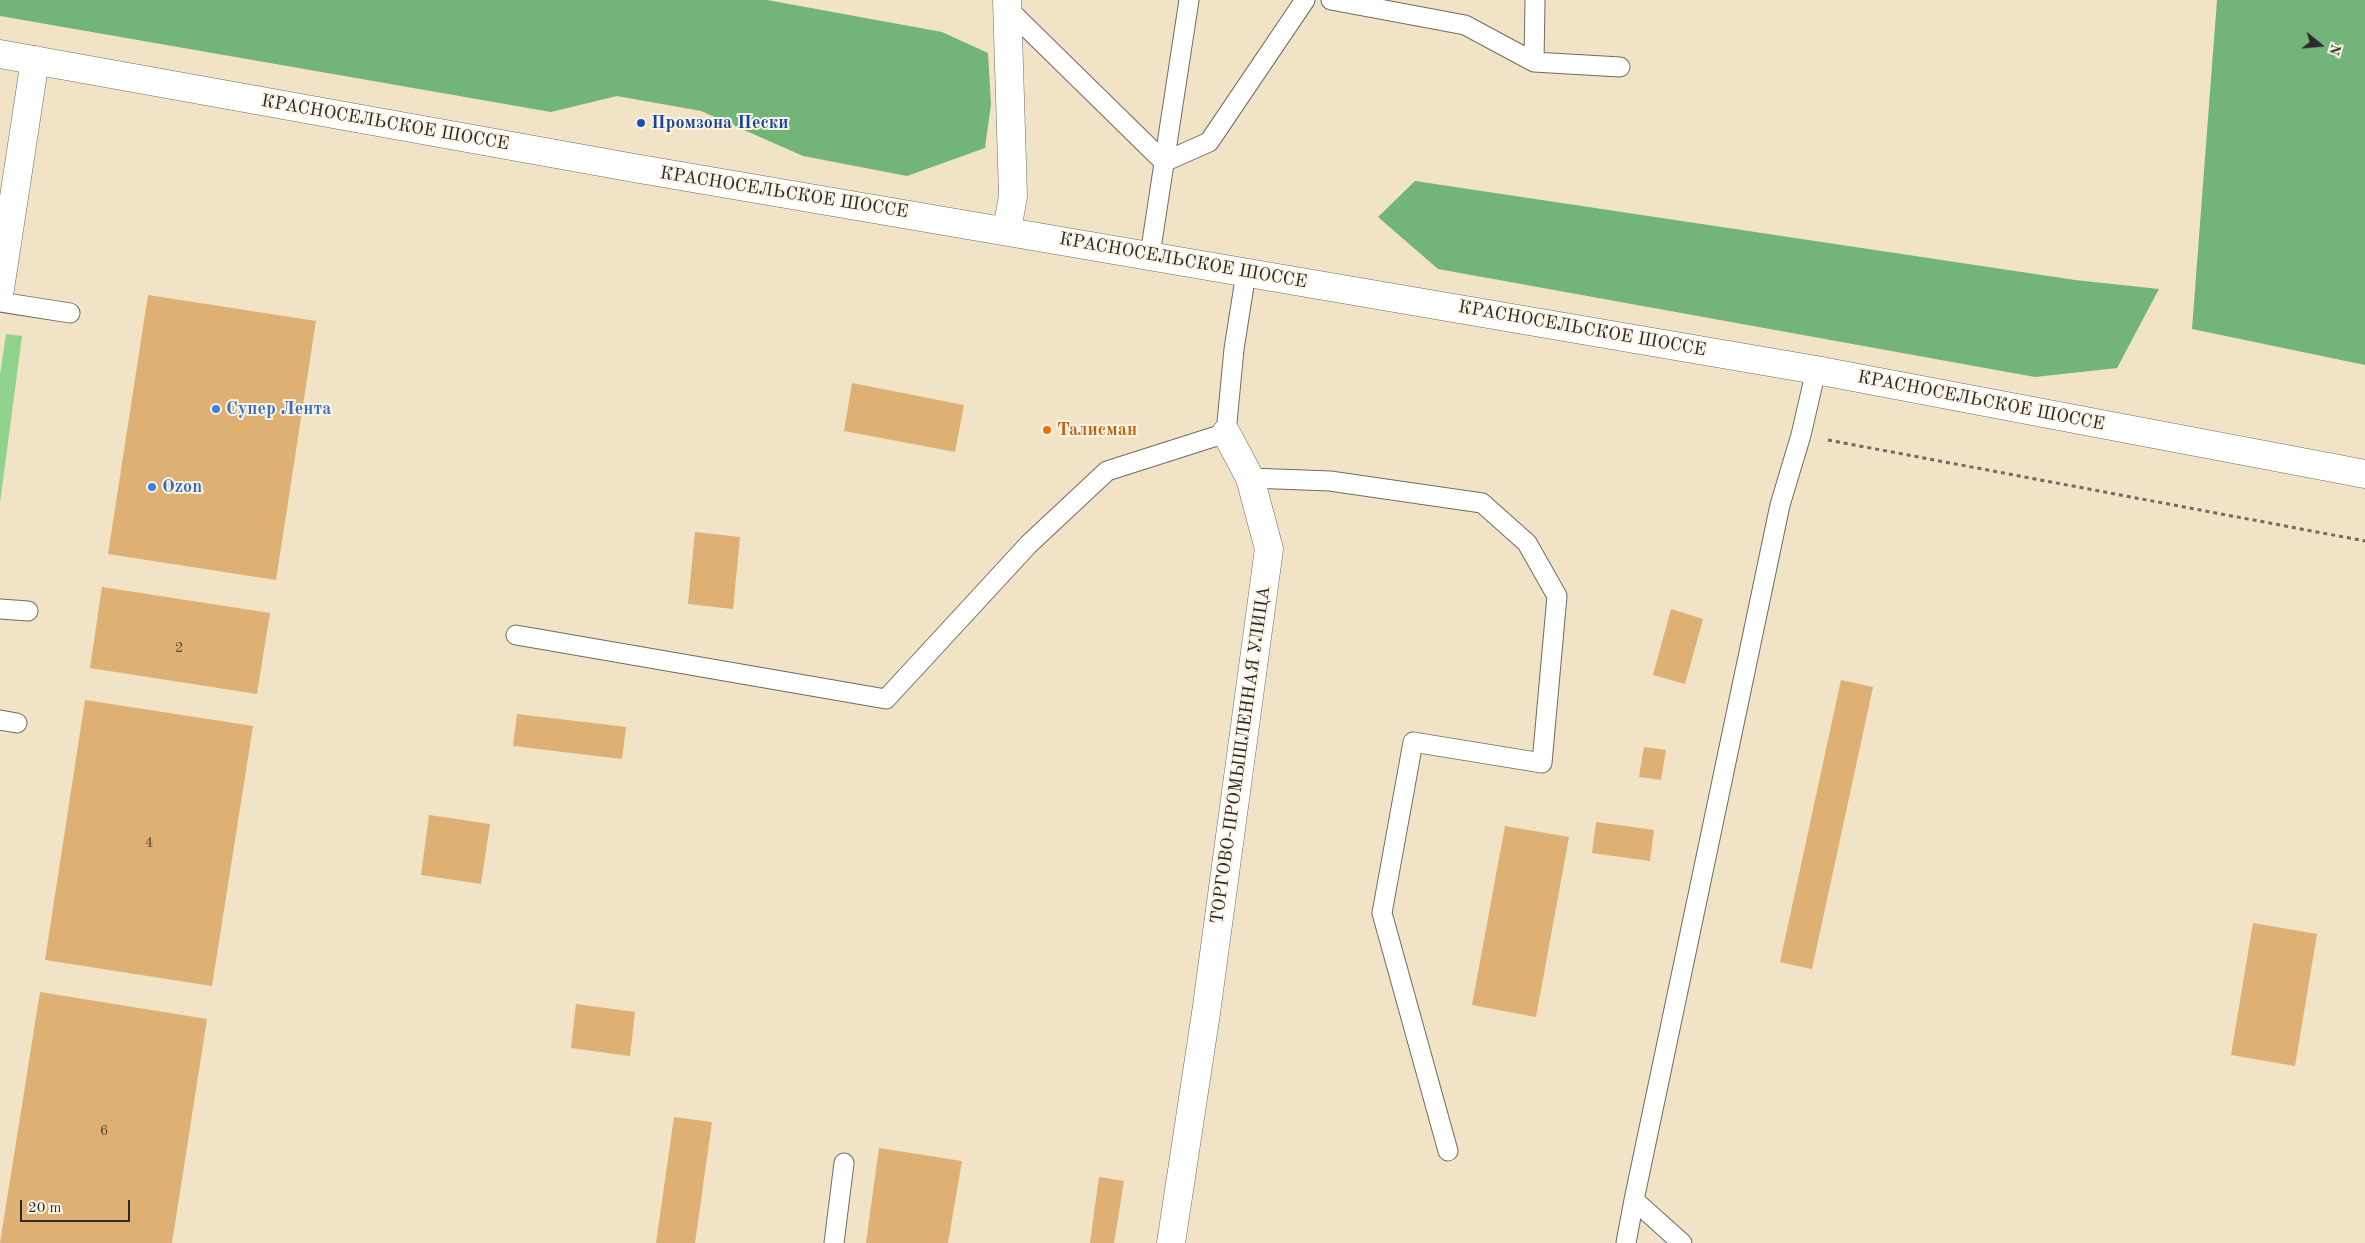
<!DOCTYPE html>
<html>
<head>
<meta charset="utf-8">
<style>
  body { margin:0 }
  #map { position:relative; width:2365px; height:1243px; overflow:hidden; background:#f1e3c5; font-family:"Old Standard TT",serif }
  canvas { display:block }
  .north { position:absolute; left:2295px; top:20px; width:50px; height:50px; -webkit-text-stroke:4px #fcf5e5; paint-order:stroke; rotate:107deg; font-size:14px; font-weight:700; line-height:20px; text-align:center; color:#2b2b2b }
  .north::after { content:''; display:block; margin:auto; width:18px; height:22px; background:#2b2b2b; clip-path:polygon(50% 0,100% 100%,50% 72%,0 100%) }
  .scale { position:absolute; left:20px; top:1200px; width:110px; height:22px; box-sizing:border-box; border:2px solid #2b2b2b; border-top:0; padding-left:6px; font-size:15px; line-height:18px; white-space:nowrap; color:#2b2b2b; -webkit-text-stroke:4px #fcf5e5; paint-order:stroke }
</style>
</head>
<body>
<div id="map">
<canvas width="2365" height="1243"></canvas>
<div class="north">N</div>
<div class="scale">20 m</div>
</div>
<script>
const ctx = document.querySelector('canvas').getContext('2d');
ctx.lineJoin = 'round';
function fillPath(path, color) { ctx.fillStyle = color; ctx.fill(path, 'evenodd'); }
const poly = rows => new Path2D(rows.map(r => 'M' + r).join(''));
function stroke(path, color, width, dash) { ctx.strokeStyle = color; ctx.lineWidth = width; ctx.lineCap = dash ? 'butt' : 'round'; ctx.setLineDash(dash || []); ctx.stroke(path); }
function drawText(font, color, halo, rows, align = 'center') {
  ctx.font = font + ' "Old Standard TT",serif'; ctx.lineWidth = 4; ctx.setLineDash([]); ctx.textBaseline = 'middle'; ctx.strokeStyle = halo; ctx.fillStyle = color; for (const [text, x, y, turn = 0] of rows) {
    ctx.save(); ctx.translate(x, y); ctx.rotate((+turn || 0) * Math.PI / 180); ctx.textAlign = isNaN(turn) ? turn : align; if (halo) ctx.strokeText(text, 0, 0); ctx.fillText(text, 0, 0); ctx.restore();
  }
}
const green = poly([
  [6,334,22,336,0,503,0,375]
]);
const forest = poly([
  [0,0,767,0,942,32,988,53,991,104,985,148,907,176,803,156,701,111,617,96,551,112,0,16],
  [2217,0,2365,0,2365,365,2192,329],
  [1415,181,2075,280,2159,289,2117,368,2035,377,1438,269,1378,217]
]);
const building = poly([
  [148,295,316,321,276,580,108,554],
  [852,383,964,405,955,452,844,431],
  [695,532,740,537,733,609,688,604],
  [102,587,270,613,257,694,90,668],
  [1671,609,1703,619,1685,684,1653,675],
  [1841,680,1873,687,1812,969,1780,962],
  [85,700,253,726,212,986,45,960],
  [517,714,626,727,622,759,513,746],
  [1644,747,1666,750,1661,780,1639,777],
  [429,815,490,824,481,884,421,875],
  [1596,822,1654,830,1650,861,1592,853],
  [1505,826,1569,837,1536,1017,1472,1005],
  [2253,923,2317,934,2295,1066,2231,1055],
  [40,992,207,1019,172,1243,0,1243],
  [576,1004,635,1012,630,1056,571,1048],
  [674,1117,712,1122,695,1243,656,1243],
  [879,1148,962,1161,948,1243,866,1243],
  [1099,1177,1124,1181,1114,1243,1090,1243]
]);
const path = poly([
  [1828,440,2365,541]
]);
const lane = poly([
  [1331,0,1465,25,1534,62,1620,67],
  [1008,9,1164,162,1209,142,1305,0],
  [1534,62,1535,0],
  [1150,255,1189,0],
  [0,302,70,313],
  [1250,478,1330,481,1482,503,1527,543,1557,596,1542,763,1413,742,1382,913,1448,1151],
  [0,609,28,611],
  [516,635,886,699,1029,544,1107,471,1226,433,1234,349,1246,273],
  [0,720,17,723],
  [834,1243,844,1163],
  [1626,1243,1634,1200],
  [1682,1243,1634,1200,1780,505,1801,435,1816,370]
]);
const street = poly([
  [1007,230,1013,196,1007,0],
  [0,289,35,60],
  [1171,1243,1206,1013,1269,549,1250,478,1226,433]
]);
const secondary = poly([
  [0,54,634,168,1816,370,2365,474]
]);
const markers = [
  [641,123,5,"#1a4fb4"],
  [216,409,5,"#3f7fe0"],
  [1047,430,5,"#e8710a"],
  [152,487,5,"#3f7fe0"]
];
const numberNames = [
  ["2",179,648],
  ["4",149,843],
  ["6",104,1131]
];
const streetNames = [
  ["КРАСНОСЕЛЬСКОЕ ШОССЕ",385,123,10],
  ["КРАСНОСЕЛЬСКОЕ ШОССЕ",784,193,9],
  ["КРАСНОСЕЛЬСКОЕ ШОССЕ",1183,261,10],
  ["КРАСНОСЕЛЬСКОЕ ШОССЕ",1582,329,10],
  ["КРАСНОСЕЛЬСКОЕ ШОССЕ",1981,401,11],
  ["ТОРГОВО-ПРОМЫШЛЕННАЯ УЛИЦА",1241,755,-82]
];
const transitNames = [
  ["Промзона Пески",651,123]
];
const shopNames = [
  ["Супер Лента",226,409],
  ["Ozon",162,487]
];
const foodNames = [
  ["Талисман",1057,430]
];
fillPath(green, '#8fd38d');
fillPath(forest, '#73b578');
fillPath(building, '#deb074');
stroke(lane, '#706b61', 21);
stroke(street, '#706b61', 29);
stroke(secondary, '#706b61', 29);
stroke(path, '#706b61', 3, [4, 4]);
stroke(lane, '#fff', 19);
stroke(street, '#fff', 28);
stroke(secondary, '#fff', 28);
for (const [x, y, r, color] of markers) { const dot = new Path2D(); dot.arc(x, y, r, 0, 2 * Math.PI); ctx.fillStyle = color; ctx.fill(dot); stroke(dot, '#fcf5e5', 2); }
drawText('15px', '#584c3d', null, numberNames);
drawText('18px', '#2b2b2b', '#fcf5e5', streetNames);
drawText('bold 18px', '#164399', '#fcf5e5', transitNames, 'left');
drawText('bold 18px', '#366cbe', '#fcf5e5', shopNames, 'left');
drawText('bold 18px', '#c56008', '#fcf5e5', foodNames, 'left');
</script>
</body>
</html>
